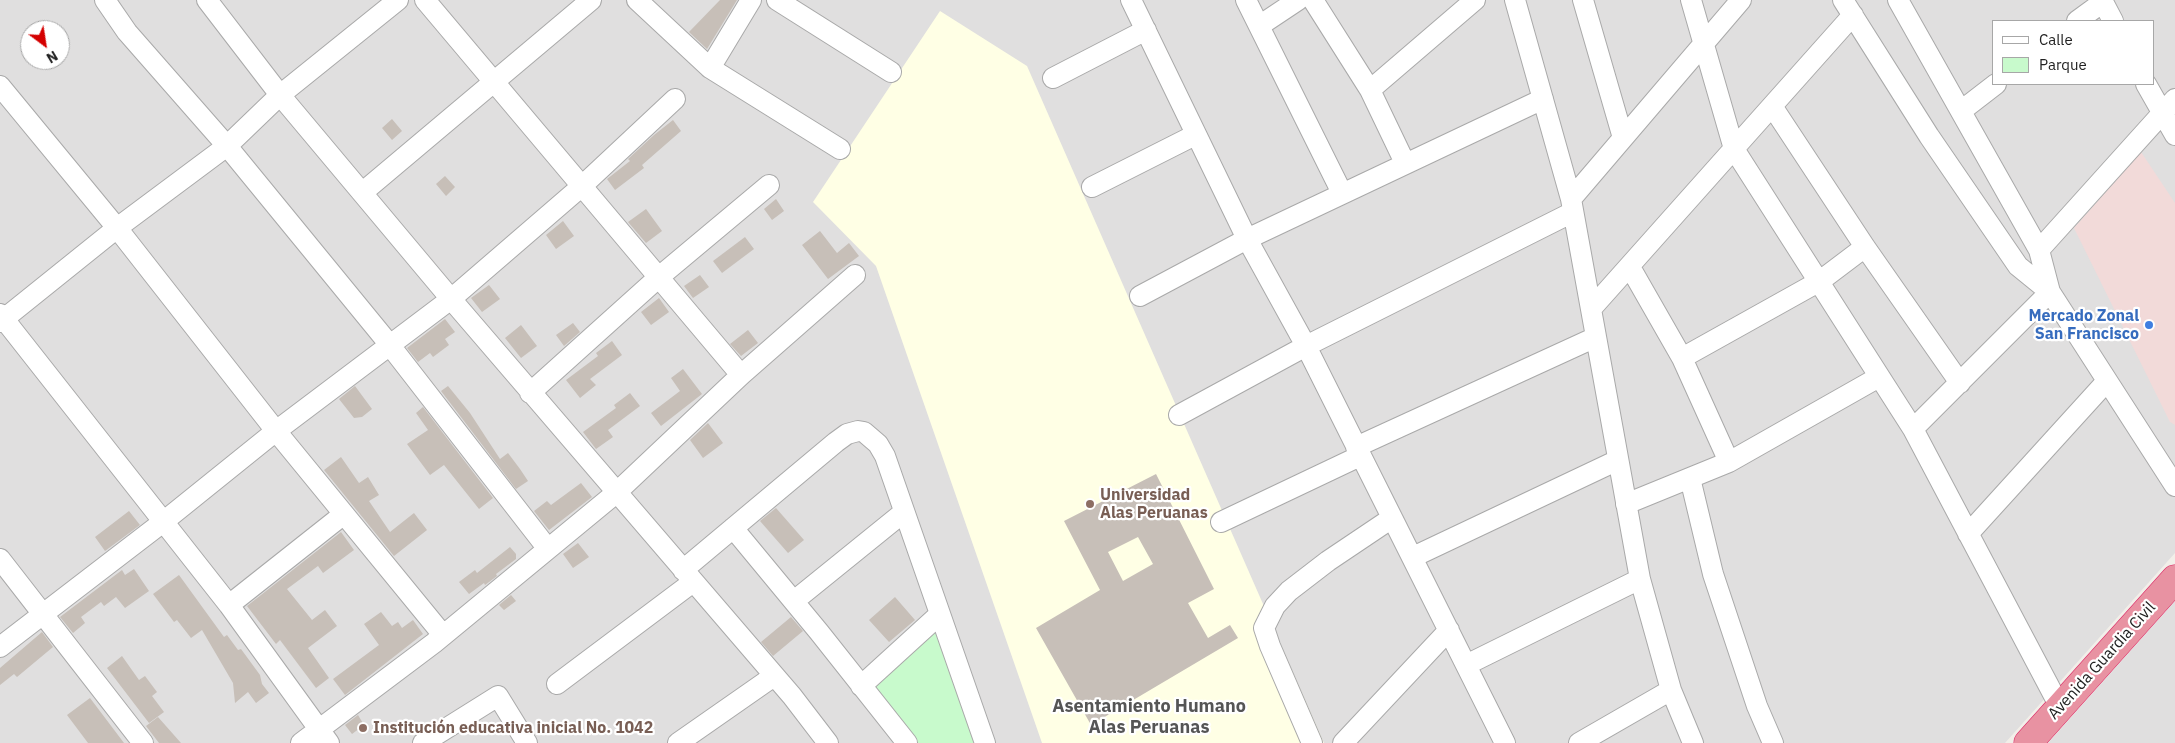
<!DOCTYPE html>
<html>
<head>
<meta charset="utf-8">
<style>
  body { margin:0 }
  #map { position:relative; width:2175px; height:743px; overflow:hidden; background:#f2efe9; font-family:"IBM Plex Sans",sans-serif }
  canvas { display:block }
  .legend { position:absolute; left:1992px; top:20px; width:162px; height:65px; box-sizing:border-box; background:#fff; border:1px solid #a7a7a7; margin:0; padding:6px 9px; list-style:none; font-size:15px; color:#222 }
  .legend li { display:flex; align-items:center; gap:10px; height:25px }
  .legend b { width:25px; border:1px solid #a7a7a7 }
  .north { position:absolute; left:20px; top:20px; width:50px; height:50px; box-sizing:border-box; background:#fff; border:1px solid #a7a7a7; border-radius:50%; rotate:149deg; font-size:14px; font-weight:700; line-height:20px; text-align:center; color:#222 }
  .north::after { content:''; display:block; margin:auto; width:18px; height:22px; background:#d40000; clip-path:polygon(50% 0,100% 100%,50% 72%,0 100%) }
</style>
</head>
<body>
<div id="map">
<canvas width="2175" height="743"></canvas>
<ul class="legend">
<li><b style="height:6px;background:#fff"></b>Calle</li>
<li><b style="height:14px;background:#c8facc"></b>Parque</li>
</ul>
<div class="north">N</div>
</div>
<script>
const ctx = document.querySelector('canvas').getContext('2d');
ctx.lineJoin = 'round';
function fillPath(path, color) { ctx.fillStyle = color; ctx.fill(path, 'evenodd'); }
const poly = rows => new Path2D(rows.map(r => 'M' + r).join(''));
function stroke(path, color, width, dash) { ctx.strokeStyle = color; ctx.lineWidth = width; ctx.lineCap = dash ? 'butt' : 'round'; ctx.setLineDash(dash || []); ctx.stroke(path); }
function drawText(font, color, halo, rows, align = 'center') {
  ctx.font = font + ' "IBM Plex Sans",sans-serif'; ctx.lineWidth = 4.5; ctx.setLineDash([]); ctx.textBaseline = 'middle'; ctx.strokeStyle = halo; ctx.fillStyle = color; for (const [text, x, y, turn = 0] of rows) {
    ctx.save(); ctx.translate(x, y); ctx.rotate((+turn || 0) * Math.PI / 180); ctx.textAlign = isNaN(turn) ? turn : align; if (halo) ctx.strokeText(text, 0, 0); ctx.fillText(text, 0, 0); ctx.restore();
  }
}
const residential = poly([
  [0,0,2175,0,2175,553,2005,743,0,743],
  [1994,21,2154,21,2154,84,1994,84],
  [30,30,60,30,60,60,30,60],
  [2175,601,2175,743,2048,743]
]);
const commercial = poly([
  [2141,152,2175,203,2175,425,2170,422,2074,228]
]);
const education = poly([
  [940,11,1027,66,1324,743,1042,743,876,266,813,202]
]);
const park = poly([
  [936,626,976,743,918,743,870,685]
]);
const building = poly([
  [720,0,737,0,707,49,689,32],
  [392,119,402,131,392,140,382,128],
  [673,120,681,131,642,165,644,168,615,190,607,179,630,161,628,159,654,135],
  [445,176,455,187,446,196,436,184],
  [776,199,784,211,772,220,764,209],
  [646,209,662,231,646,243,628,222],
  [563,221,574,236,556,249,546,235],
  [820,231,837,253,849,243,859,256,828,279,802,245],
  [745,237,754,249,722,273,713,261],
  [700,275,709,287,693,298,684,286],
  [489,285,500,299,482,312,471,298],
  [659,298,669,312,651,325,641,312],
  [445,319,455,332,445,339,449,345,433,357,430,353,418,362,407,348],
  [573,323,580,332,564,346,556,335],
  [521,325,537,346,521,358,505,338],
  [748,330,758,343,741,356,730,344],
  [612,341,622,355,590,379,596,385,580,398,566,380,598,356,596,353],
  [683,369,702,394,661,426,651,413,680,391,671,378],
  [355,386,372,409,362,417,354,418,339,399],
  [448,386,470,413,500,459,508,453,520,469,528,481,516,489,441,391],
  [630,393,640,406,608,430,613,437,596,449,583,432,616,408,614,405],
  [423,407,493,498,479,509,444,465,430,475,407,444,428,430,416,413],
  [708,423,723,443,703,458,690,440],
  [341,457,359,483,368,477,379,495,369,501,390,532,414,513,427,530,394,556,324,470],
  [1156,474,1214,589,1188,603,1208,638,1230,625,1238,638,1091,725,1036,628,1100,590,1064,521],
  [1138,537,1153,564,1123,581,1108,552],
  [581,483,592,497,549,530,534,511,547,501,551,505],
  [776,508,804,540,788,553,760,521],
  [129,511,140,525,105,551,95,537],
  [341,532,354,550,323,573,318,566,287,589,312,620,325,610,337,626,308,648,329,678,316,688,280,640,276,644,247,606],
  [578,543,589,557,573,568,563,554],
  [510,547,516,554,516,559,496,574,497,576,485,585,484,583,469,594,459,582,475,570,477,573],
  [134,569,149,591,125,608,116,597,104,606,101,602,81,617,85,623,73,633,60,617,122,570,125,575],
  [179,575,224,637,227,635,238,650,241,649,260,675,262,684,269,693,256,703,248,692,235,703,233,683,202,630,191,638,177,620,174,622,153,594],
  [511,595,516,601,504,610,499,605],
  [895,597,915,620,889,642,869,620],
  [381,612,392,626,398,622,402,628,413,620,423,634,345,695,333,679,379,645,364,624],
  [791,617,803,631,773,656,761,642],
  [42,632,53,647,17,677,14,674,0,685,0,668],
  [122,656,139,680,145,676,157,692,152,696,164,712,149,723,107,668],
  [90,698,124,743,88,743,67,715],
  [358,715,364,725,352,734,345,725],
  [158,717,181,743,159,743,146,726]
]);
const minor = poly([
  [105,0,127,32,227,146,385,339,548,549],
  [207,0,280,95,451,299,792,696,828,743],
  [425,0,741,375],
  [637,0,710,68,840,149],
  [777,0,891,72],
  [1131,0,1247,239,1306,346,1505,743],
  [1246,0,1342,193],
  [1313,0,1370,90,1405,163],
  [1515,0,1571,199,1640,579,1671,690,1693,743],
  [1583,0,1623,138],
  [1691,0,1734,149,1913,429,2060,707],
  [1843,0,1929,136,2018,266,2050,292],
  [1898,0,2039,250,2050,292,2175,486],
  [2102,0,2113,21],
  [2077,21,2103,2],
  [1259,26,1298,0],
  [710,68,751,0],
  [1053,78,1146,30],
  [2146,84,2175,135],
  [0,86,117,228,276,431,443,635],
  [1370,90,1475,0],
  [1772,106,1865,247,1960,383],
  [1961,111,1996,84],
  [1092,187,1195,135],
  [363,192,591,0],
  [1571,199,1741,0],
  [2039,250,2175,99],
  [1630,267,1682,358,1729,462],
  [1140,296,1247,239,1543,99],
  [1591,309,1853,15],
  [0,314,229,605,329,743],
  [0,322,117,228,227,146,280,95,398,0],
  [1682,358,1820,281,1865,247],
  [530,393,659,277,769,185],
  [1179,415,1306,346,1573,212],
  [1913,429,2050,292],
  [1356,447,1596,337],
  [1690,478,1713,574,1757,706,1773,743],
  [1626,504,1729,462,1879,377],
  [1221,522,1360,456],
  [733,528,819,632,907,743],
  [1968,534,2107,381],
  [1413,557,1618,460],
  [0,559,143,743],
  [683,570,836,442,847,434,858,431,864,432,878,444,885,456,985,743],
  [794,601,904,512],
  [229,605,344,514],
  [0,647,163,522,276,431,451,299,582,186,675,99],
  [1466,665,1640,579],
  [557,684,693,582],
  [861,686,940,614],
  [301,743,434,643,616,493,741,375,855,275],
  [423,743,498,696,527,743],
  [678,743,774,676],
  [1312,743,1270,646,1264,628,1275,606,1289,591,1328,561,1392,518],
  [1343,743,1449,630],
  [1579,743,1671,690]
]);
const highway = poly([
  [2028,743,2175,579]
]);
const markers = [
  [2149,325,5,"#3f7fe0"],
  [1090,504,5,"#8d6e63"],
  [363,728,5,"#8d6e63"]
];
const shopNames = [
  ["Mercado Zonal",2139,316],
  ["San Francisco",2139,334]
];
const educationNames = [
  ["Universidad",1100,495],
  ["Alas Peruanas",1100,513],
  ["Institución educativa inicial No. 1042",373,728]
];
const streetNames = [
  ["Avenida Guardia Civil",2102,661,-48]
];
const neighbourhoodNames = [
  ["Asentamiento Humano",1149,707],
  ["Alas Peruanas",1149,728]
];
fillPath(residential, '#e0dfdf');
fillPath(commercial, '#f2dad9');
fillPath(education, '#ffffe5');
fillPath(park, '#c8facc');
fillPath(building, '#c7bfb8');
stroke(minor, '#a9a9a9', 22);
stroke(highway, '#dc2a67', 29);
stroke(minor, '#fff', 20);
stroke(highway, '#e892a2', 28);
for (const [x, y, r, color] of markers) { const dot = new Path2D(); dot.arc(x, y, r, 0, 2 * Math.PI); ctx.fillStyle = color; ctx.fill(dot); stroke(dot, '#fff', 2); }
drawText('bold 16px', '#366cbe', '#fff', shopNames, 'right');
drawText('bold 16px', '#785e54', '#fff', educationNames, 'left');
drawText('16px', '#222', '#fff', streetNames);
drawText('bold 18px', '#555', '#fff', neighbourhoodNames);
</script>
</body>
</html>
